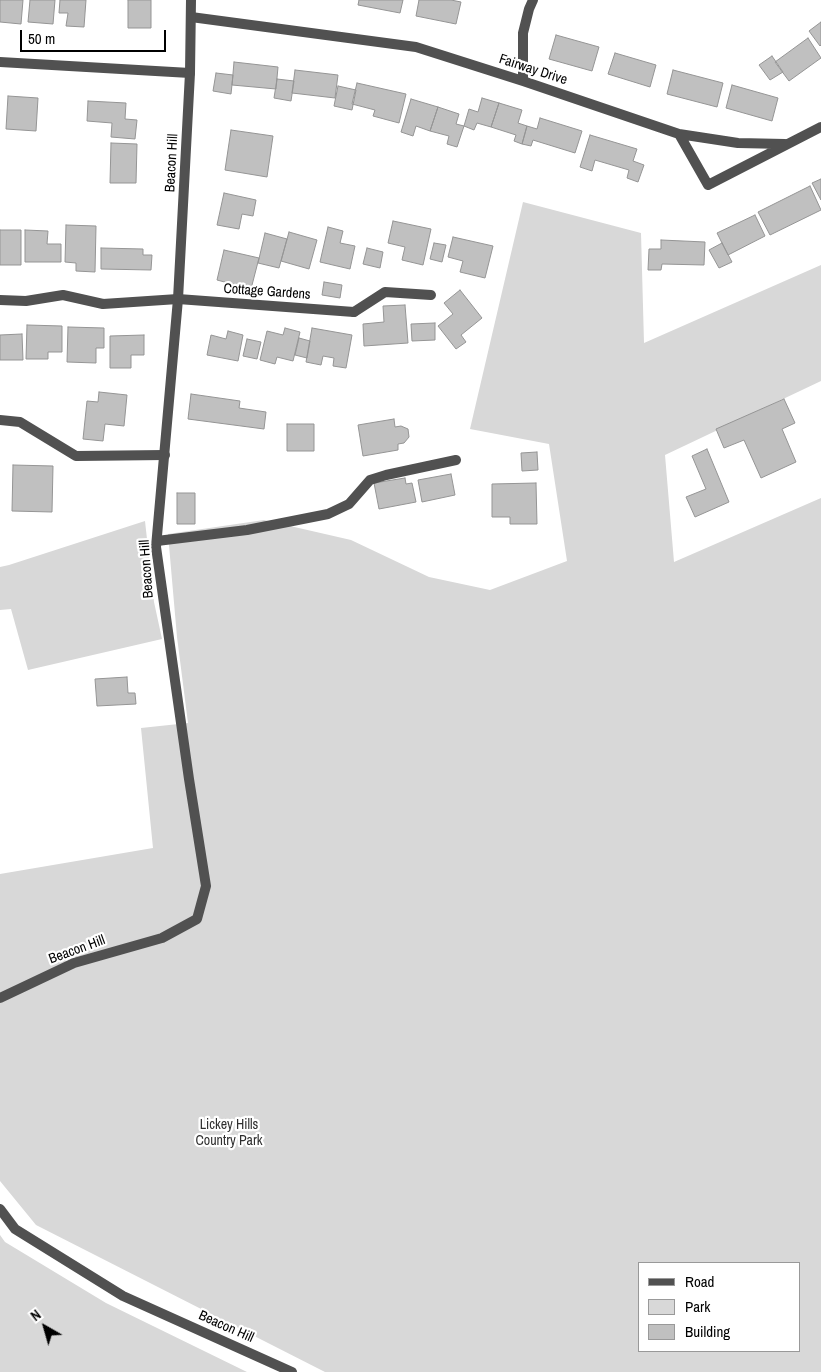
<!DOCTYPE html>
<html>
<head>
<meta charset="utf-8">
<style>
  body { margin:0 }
  #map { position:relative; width:821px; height:1372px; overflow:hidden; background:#fff; font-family:"Archivo Narrow",sans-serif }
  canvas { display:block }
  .legend { position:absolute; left:638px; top:1262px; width:162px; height:90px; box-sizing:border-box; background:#fff; border:1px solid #999; margin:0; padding:6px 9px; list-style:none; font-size:15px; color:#000 }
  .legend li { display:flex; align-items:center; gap:10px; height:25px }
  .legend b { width:25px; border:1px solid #999 }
  .north { position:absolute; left:20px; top:1302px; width:50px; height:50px; -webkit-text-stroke:4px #fff; paint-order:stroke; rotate:322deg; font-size:14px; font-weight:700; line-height:20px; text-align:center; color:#000 }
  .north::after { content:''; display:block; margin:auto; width:18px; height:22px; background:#000; clip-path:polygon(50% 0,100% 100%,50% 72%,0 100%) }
  .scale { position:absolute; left:20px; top:30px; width:146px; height:22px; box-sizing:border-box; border:2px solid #000; border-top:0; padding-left:6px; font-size:15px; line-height:18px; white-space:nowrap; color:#000; -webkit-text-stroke:4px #fff; paint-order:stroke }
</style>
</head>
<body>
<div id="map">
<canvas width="821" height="1372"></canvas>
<ul class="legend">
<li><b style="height:6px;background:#515151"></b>Road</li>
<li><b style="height:14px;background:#d8d8d8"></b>Park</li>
<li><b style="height:14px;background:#c0c0c0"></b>Building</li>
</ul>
<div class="north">N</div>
<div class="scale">50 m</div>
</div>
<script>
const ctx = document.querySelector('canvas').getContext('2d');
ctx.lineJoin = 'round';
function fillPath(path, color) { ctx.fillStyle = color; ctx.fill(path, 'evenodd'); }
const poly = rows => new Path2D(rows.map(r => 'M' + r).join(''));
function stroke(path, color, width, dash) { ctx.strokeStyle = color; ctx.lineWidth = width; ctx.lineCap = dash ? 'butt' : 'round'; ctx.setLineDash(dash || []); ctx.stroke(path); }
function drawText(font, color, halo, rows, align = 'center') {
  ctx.font = font + ' "Archivo Narrow",sans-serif'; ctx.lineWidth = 4.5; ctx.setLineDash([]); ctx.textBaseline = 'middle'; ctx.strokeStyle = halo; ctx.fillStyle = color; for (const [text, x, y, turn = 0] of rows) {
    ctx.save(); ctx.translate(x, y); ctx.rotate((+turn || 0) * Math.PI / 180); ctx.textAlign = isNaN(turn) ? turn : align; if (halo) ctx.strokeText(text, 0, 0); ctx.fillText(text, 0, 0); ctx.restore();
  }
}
const green = poly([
  [523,202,641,233,644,343,821,265,821,381,665,455,674,562,821,498,821,1372,325,1372,36,1225,0,1181,0,874,153,848,141,728,188,723,177,637,168,534,264,520,351,540,429,577,490,590,567,561,549,444,470,429],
  [640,1263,800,1263,800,1351,640,1351],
  [145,521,154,602,162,639,28,670,11,609,0,610,0,567,9,565],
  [0,1235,5,1242,106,1303,247,1372,0,1372]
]);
const building = poly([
  [0,0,23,0,21,24,0,22,0,0],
  [30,0,55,0,53,24,28,22,30,0],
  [60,0,86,0,84,27,66,26,68,13,59,13,60,0],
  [128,0,151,0,151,28,128,28,128,0],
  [359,0,403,0,400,13,358,5,359,0],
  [419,0,451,0,461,2,456,24,416,16,419,0],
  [821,22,821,45,820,46,809,31,821,22],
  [556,35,599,47,592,71,549,59,556,35],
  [808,38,821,58,789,81,775,62,808,38],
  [615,53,656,65,650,87,608,74,615,53],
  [772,56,783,72,770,80,759,65,772,56],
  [234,62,278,67,276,89,232,85,234,62],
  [295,70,338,75,335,98,292,93,295,70],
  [673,70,723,83,717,107,667,94,673,70],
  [216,73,233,75,231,94,213,91,216,73],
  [277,79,294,81,291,101,274,98,277,79],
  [357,83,406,94,399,123,373,116,375,110,352,104,357,83],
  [732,85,778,98,772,121,726,108,732,85],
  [338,86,356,90,352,110,334,106,338,86],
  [8,96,38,98,36,131,6,129,8,96],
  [482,98,499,103,491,127,477,123,474,130,464,126,469,109,478,112,482,98],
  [411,99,438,107,430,131,416,126,413,136,401,132,411,99],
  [88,101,126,103,125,119,137,120,135,139,111,137,112,123,87,121,88,101],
  [499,103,522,110,518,123,527,126,522,144,514,141,516,135,491,127,499,103],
  [438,107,459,114,456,124,464,126,457,147,447,144,449,136,430,131,438,107],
  [540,118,582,131,575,153,533,140,531,146,522,144,527,126,537,129,540,118],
  [231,130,273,136,267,177,225,170,231,130],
  [590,135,637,149,633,161,644,165,638,182,627,178,629,170,595,160,592,171,580,167,590,135],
  [111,143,137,144,136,183,110,183,111,143],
  [821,179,821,200,812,183,821,179],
  [810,186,821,210,770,235,758,212,810,186],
  [224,193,256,200,253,216,242,214,239,229,217,225,224,193],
  [755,215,765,236,728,255,717,233,755,215],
  [393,221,431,229,423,265,402,260,405,247,388,243,393,221],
  [66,225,96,226,95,272,76,271,76,263,65,262,66,225],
  [328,227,343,231,340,243,355,246,350,269,320,262,328,227],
  [0,230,21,230,21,265,0,265,0,230],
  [25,230,48,231,47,244,61,244,61,262,25,262,25,230],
  [289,232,317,240,309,269,281,261,289,232],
  [265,233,287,239,279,268,258,263,265,233],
  [453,237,493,246,485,278,460,272,463,261,448,257,453,237],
  [661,240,705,242,704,265,662,264,661,270,648,270,649,249,661,249,661,240],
  [434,243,446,245,442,262,430,259,434,243],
  [722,243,732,262,719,268,709,250,722,243],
  [101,248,143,249,143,255,152,255,151,270,101,269,101,248],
  [367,248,383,252,380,268,363,264,367,248],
  [224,250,259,258,251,289,217,280,224,250],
  [324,282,342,285,340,298,322,295,324,282],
  [460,290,482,318,461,335,466,342,456,349,438,326,453,314,444,303,460,290],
  [405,305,408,343,364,346,363,324,384,322,383,306,405,305],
  [435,323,435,340,412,341,411,324,435,323],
  [27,325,62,326,62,352,48,352,48,359,26,359,27,325],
  [68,327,104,328,104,348,96,348,96,363,67,362,68,327],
  [285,328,300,332,293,361,277,357,275,364,260,360,267,331,283,335,285,328],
  [312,328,352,335,346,368,333,366,334,358,323,356,321,365,306,362,312,328],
  [228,331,243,335,238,361,207,355,211,335,226,339,228,331],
  [22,334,23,360,0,360,0,335,22,334],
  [144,335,144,355,131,355,131,368,110,368,110,336,144,335],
  [299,338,310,341,307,358,295,355,299,338],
  [247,339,261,342,257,359,243,356,247,339],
  [99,392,127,395,124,426,105,424,103,441,83,439,87,401,98,402,99,392],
  [191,394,240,401,239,408,266,412,264,429,188,419,191,394],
  [784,399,795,423,782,429,796,462,761,478,744,440,724,448,716,429,784,399],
  [394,419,395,427,401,426,408,429,409,437,404,443,398,444,398,450,363,456,358,425,394,419],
  [287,424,314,424,314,451,287,451,287,424],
  [707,449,729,502,695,517,686,497,706,489,692,456,707,449],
  [537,452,538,470,522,471,521,453,537,452],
  [13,465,53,466,52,512,12,511,13,465],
  [451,474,455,495,422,502,418,480,451,474],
  [405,478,406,484,412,483,416,502,379,509,374,483,405,478],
  [536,483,537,524,510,524,510,517,492,517,492,484,536,483],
  [177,493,195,493,195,524,177,524,177,493],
  [127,677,128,693,135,693,136,704,97,706,95,679,127,677]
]);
const service = poly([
  [354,312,385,292,431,295]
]);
const minor = poly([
  [191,17,416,47,523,81,679,134,708,185,821,127],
  [0,62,190,73],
  [523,81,523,33,529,9,533,0],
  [679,134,738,143,785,144],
  [0,300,26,301,63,295,103,304,178,299,354,312],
  [0,420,20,422,76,456,165,455],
  [157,541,247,530,328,514,349,504,370,480,386,475,456,460]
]);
const tertiary = poly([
  [0,998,74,963,162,938,197,919,206,886,189,779,156,547,178,299,190,73,191,0],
  [0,1209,15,1229,123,1296,292,1372]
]);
const streetNames = [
  ["Fairway Drive",533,70,18],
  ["Beacon Hill",172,163,-87],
  ["Cottage Gardens",267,292,4],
  ["Beacon Hill",147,569,-94],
  ["Beacon Hill",77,950,-20],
  ["Beacon Hill",226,1327,24]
];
const parkNames = [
  ["Lickey Hills",229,1125],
  ["Country Park",229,1141]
];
fillPath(green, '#d8d8d8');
fillPath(building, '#c0c0c0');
stroke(building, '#959595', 1);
stroke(service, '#515151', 10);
stroke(minor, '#515151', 10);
stroke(tertiary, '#515151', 10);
drawText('14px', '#000', '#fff', streetNames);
drawText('14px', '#2f2f2f', '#fff', parkNames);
</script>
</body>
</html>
